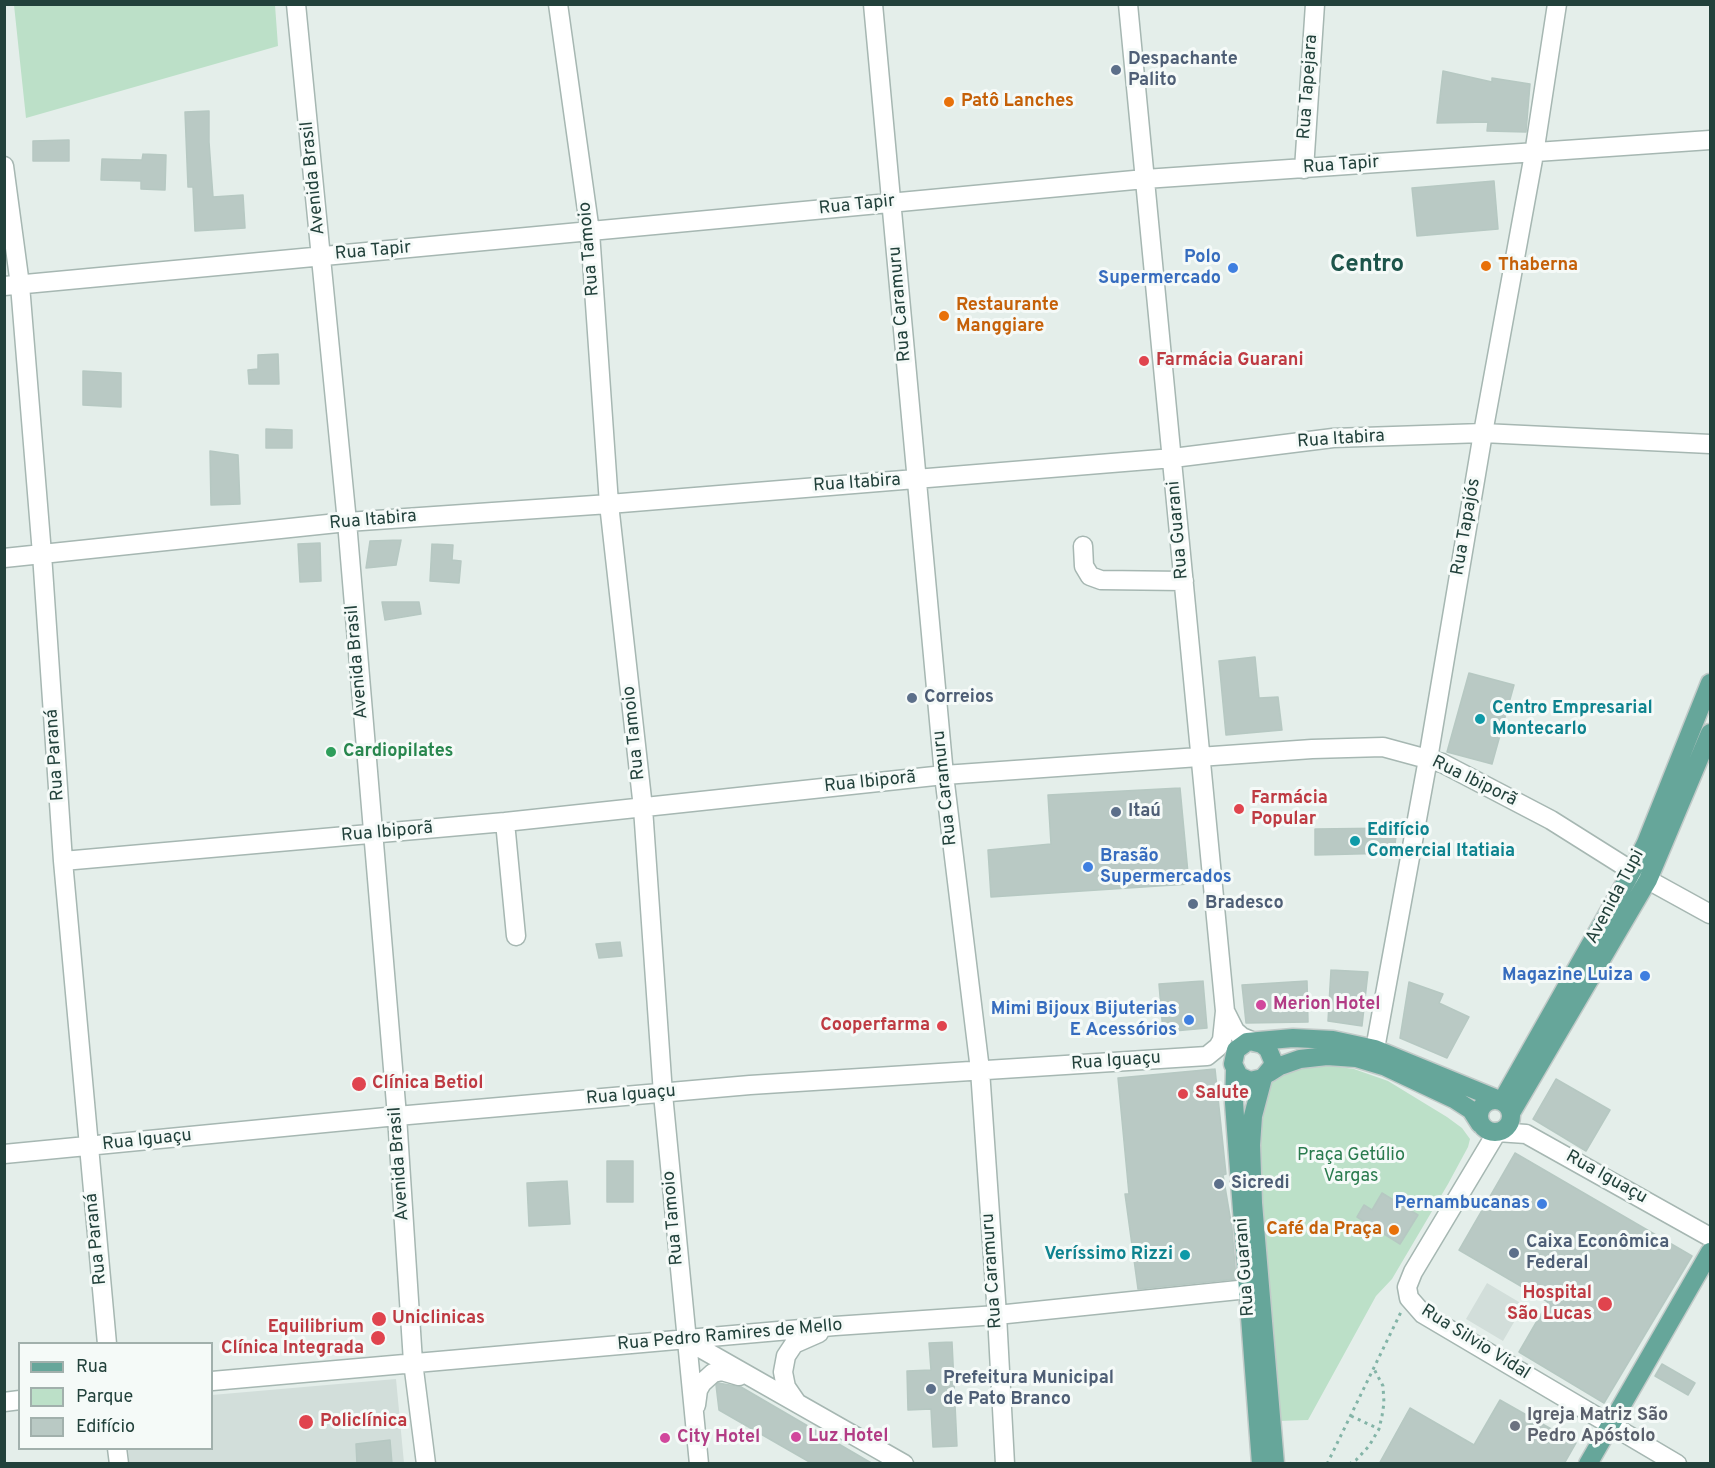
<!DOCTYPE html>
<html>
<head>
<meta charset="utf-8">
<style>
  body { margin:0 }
  #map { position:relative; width:1715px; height:1468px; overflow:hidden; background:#e4eeea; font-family:Overpass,sans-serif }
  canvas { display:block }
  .frame { position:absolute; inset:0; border:6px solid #22413b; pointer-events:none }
  .legend { position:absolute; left:18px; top:1342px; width:195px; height:108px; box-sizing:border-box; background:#f5faf8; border:2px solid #a1b0ac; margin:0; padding:8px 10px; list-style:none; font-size:18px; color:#22413b }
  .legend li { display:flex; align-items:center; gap:12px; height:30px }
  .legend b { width:30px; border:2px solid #a1b0ac }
</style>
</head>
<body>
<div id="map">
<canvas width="1715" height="1468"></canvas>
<div class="frame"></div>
<ul class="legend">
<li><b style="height:8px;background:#66a69a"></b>Rua</li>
<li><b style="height:16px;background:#bce0c8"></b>Parque</li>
<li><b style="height:16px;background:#b9c9c4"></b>Edifício</li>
</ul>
</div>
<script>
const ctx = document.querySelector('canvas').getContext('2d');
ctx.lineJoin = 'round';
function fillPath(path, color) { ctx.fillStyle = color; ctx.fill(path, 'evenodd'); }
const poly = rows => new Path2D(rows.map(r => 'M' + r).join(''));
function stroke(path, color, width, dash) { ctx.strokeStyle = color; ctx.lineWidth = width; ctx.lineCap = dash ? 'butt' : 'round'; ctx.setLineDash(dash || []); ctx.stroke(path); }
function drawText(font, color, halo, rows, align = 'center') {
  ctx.font = font + ' Overpass,sans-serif'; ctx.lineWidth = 6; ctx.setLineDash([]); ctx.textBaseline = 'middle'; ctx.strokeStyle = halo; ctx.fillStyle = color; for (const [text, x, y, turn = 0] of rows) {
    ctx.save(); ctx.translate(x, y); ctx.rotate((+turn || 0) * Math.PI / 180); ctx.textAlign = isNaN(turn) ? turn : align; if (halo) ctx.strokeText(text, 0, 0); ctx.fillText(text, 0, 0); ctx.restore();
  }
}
const built = poly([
  [1487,1283,1524,1305,1503,1341,1466,1319],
  [396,1379,404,1463,129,1463,128,1449,212,1448,212,1395]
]);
const green = poly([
  [14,5,275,5,278,46,26,118],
  [1318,1064,1354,1069,1388,1081,1447,1117,1462,1128,1470,1139,1468,1147,1448,1184,1392,1279,1376,1296,1308,1420,1279,1421,1255,1139,1265,1091,1277,1077,1289,1070]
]);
const building = poly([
  [1443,71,1492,82,1492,78,1530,84,1526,132,1487,131,1488,122,1437,123,1443,71],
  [209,111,209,142,213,197,243,195,245,228,195,231,193,187,188,187,185,112,209,111],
  [69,140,69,161,33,161,33,141,69,140],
  [143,154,166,155,165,190,141,189,141,181,101,180,102,159,142,160,143,154],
  [1494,181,1498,229,1417,236,1412,188,1494,181],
  [278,354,279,384,249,384,248,370,258,369,258,355,278,354],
  [83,371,121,373,121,407,83,405,83,371],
  [266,429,292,430,292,448,266,448,266,429],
  [210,451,238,455,240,504,211,505,210,451],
  [401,540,396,565,366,568,370,541,401,540],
  [320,543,321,581,300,582,298,544,320,543],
  [432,544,453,545,452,560,461,561,459,583,430,581,432,544],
  [382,602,419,602,421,614,385,620,382,602],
  [1255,657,1259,698,1278,697,1282,730,1226,735,1219,661,1255,657],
  [1469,673,1514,685,1492,764,1447,752,1469,673],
  [1180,788,1189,884,991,897,988,850,1051,844,1048,795,1180,788],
  [1397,828,1394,853,1315,855,1315,829,1397,828],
  [620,942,622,956,599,958,596,944,620,942],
  [1331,970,1368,972,1362,1026,1328,1021,1331,970],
  [1203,981,1207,1028,1163,1032,1159,984,1203,981],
  [1307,981,1308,1022,1246,1023,1242,985,1307,981],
  [1409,982,1443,994,1439,1003,1469,1017,1447,1058,1400,1038,1409,982],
  [1215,1069,1226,1174,1223,1175,1232,1228,1236,1279,1138,1289,1125,1194,1129,1194,1118,1078,1215,1069],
  [1556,1079,1610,1110,1586,1151,1533,1119,1556,1079],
  [1515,1153,1692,1256,1604,1403,1519,1352,1548,1302,1459,1250,1515,1153],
  [607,1161,633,1161,633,1202,607,1202,607,1161],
  [567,1181,570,1224,529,1226,527,1183,567,1181],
  [1382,1193,1418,1215,1400,1244,1357,1217,1364,1205,1372,1210,1382,1193],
  [952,1342,957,1446,933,1447,931,1409,908,1410,907,1371,931,1370,929,1343,952,1342],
  [1662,1364,1695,1383,1688,1395,1655,1376,1662,1364],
  [718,1383,741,1387,873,1464,813,1464,719,1410,716,1385,718,1383],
  [1500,1400,1576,1443,1564,1464,1379,1464,1410,1408,1474,1445,1500,1400],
  [390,1440,392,1464,357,1464,356,1444,390,1440]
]);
const path = poly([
  [1351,1416,1379,1429],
  [1327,1464,1401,1312],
  [1349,1464,1356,1460,1369,1446,1379,1429,1382,1416,1384,1403,1383,1386,1373,1367]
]);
const minor = poly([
  [296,4,347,522,397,1116,413,1362,426,1464],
  [558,4,590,232,609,504,643,808,663,1094,699,1464],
  [873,4,944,775,980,1070,997,1315,1005,1464],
  [1128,4,1225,1011,1235,1031,1242,1037,1254,1042],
  [4,166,20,285,42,554,63,861,107,1344],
  [1304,169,1315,4],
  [4,286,1145,179,1710,140],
  [1083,546,1084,566,1090,576,1101,580,1184,581],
  [4,558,347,522,609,504,1173,458,1333,438,1483,433,1710,444],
  [505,822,516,936],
  [63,861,505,822,944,775,1312,749,1383,747,1442,763,1551,820,1632,871,1710,914],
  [1375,1049,1428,759,1483,433,1534,154,1557,4],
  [4,1154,397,1116,750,1085,1207,1056,1218,1047,1222,1040,1225,1011],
  [686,1340,904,1464],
  [212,1381,835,1326,997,1315,1248,1289],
  [4,1402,20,1400],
  [797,1403,786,1387,783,1372,786,1356,794,1344,819,1333],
  [696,1405,698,1390,702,1383,713,1373,722,1371,739,1376],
  [117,1448,119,1464],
  [1677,1464,1423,1314,1409,1298,1407,1287,1413,1272,1497,1132,1526,1134,1710,1237]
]);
const major = poly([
  [1254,1042,1262,1044,1268,1049,1273,1061,1272,1067,1263,1078,1250,1081,1239,1076,1233,1064,1236,1050,1247,1042,1293,1038,1333,1040,1375,1049,1502,1101,1632,871,1646,843,1710,683],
  [1235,1070,1234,1103,1261,1464],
  [1269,1073,1280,1066,1300,1059,1327,1056,1356,1058,1386,1067,1454,1099,1471,1110,1480,1124],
  [1263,1078,1253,1116,1251,1145,1253,1203,1275,1464],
  '1479 1116a16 16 0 1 1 32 0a16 16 0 1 1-32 0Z',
  [1511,1113,1648,880,1710,733],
  [1588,1464,1710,1252]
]);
const markers = [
  [1116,70,6,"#5c6f8a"],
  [949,102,6,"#e8710a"],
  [1486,266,6,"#e8710a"],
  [1233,268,6,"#3f7fe0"],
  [944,316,6,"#e8710a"],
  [1144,361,6,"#e0444e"],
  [912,698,6,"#5c6f8a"],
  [1480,719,6,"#0f9aa8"],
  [331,752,6,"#2e9e5b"],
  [1239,809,6,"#e0444e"],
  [1116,812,6,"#5c6f8a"],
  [1355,841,6,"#0f9aa8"],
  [1088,867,6,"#3f7fe0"],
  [1193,904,6,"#5c6f8a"],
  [1645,976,6,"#3f7fe0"],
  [1261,1005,6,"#d1479c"],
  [1189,1020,6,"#3f7fe0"],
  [942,1026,6,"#e0444e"],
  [359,1084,8,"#e0444e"],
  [1183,1094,6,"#e0444e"],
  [1219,1184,6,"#5c6f8a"],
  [1542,1204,6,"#3f7fe0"],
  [1394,1230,6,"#e8710a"],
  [1514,1253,6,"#5c6f8a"],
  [1185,1255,6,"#0f9aa8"],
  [1605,1304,8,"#e0444e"],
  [379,1319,8,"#e0444e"],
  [378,1338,8,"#e0444e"],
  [931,1389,6,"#5c6f8a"],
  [306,1422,8,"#e0444e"],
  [1515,1426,6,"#6b7280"],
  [796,1437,6,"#d1479c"],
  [665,1438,6,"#d1479c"]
];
const serviceNames = [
  ["Despachante",1128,60],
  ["Palito",1128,81],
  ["Correios",924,698],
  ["Itaú",1128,812],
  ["Bradesco",1205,904],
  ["Sicredi",1231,1184],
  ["Caixa Econômica",1526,1243],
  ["Federal",1526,1264],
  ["Prefeitura Municipal",943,1379],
  ["de Pato Branco",943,1400]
];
const streetNames = [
  ["Rua Tapejara",1309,87,-86],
  ["Rua Tapir",1341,166,-4],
  ["Avenida Brasil",314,178,-96],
  ["Rua Tapir",857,206,-6],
  ["Rua Tamoio",590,249,-95],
  ["Rua Tapir",373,252,-5],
  ["Rua Caramuru",901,304,-95],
  ["Rua Itabira",1341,440,-4],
  ["Rua Itabira",857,484,-4],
  ["Rua Itabira",373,521,-5],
  ["Rua Tapajós",1467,527,-80],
  ["Rua Guarani",1179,530,-95],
  ["Avenida Brasil",358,662,-95],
  ["Rua Tamoio",635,733,-96],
  ["Rua Paraná",56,755,-94],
  ["Rua Ibiporã",1474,782,26],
  ["Rua Ibiporã",870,783,-6],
  ["Rua Caramuru",946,788,-96],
  ["Rua Ibiporã",387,833,-5],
  ["Avenida Tupi",1616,897,-62],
  ["Rua Iguaçu",1116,1062,-4],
  ["Rua Iguaçu",631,1096,-5],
  ["Rua Iguaçu",147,1141,-6],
  ["Avenida Brasil",400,1164,-94],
  ["Rua Iguaçu",1606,1178,29],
  ["Rua Tamoio",674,1218,-95],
  ["Rua Paraná",97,1239,-96],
  ["Rua Guarani",1246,1267,-94],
  ["Rua Caramuru",993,1271,-94],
  ["Rua Pedro Ramires de Mello",730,1336,-5],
  ["Rua Silvio Vidal",1475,1343,32]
];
const foodNames = [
  ["Patô Lanches",961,102],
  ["Thaberna",1498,266],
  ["Restaurante",956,306],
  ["Manggiare",956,327],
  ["Café da Praça",1382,1230,"right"]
];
const shopNames = [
  ["Polo",1221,258],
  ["Supermercado",1221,279],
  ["Brasão",1100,857,"left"],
  ["Supermercados",1100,878,"left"],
  ["Magazine Luiza",1633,976],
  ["Mimi Bijoux Bijuterias",1177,1010],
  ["E Acessórios",1177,1031],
  ["Pernambucanas",1530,1204]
];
const healthNames = [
  ["Farmácia Guarani",1156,361],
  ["Farmácia",1251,799],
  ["Popular",1251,820],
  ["Cooperfarma",930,1026,"right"],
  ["Clínica Betiol",372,1084],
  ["Salute",1195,1094],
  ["Hospital",1592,1294,"right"],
  ["São Lucas",1592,1315,"right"],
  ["Uniclinicas",392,1319],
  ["Equilibrium",364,1328,"right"],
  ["Clínica Integrada",364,1349,"right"],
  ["Policlínica",320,1422]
];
const cultureNames = [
  ["Centro Empresarial",1492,709],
  ["Montecarlo",1492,730],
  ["Edifício",1367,831],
  ["Comercial Itatiaia",1367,852],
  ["Veríssimo Rizzi",1173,1255,"right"]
];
const leisureNames = [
  ["Cardiopilates",343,752]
];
const hotelNames = [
  ["Merion Hotel",1273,1005],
  ["Luz Hotel",808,1437],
  ["City Hotel",677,1438]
];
const parkNames = [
  ["Praça Getúlio",1351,1156],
  ["Vargas",1351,1177]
];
const worshipNames = [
  ["Igreja Matriz São",1527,1416],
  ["Pedro Apóstolo",1527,1437]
];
const districtNames = [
  ["Centro",1367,266]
];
fillPath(built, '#d2deda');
fillPath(green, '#bce0c8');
fillPath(building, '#b9c9c4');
stroke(building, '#b6c8c2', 1.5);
stroke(minor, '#a6b7b2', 21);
stroke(major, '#c1cac8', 21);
stroke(path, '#83b4a7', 3, [3, 4.5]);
stroke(minor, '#fff', 18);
stroke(major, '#66a69a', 18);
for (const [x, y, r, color] of markers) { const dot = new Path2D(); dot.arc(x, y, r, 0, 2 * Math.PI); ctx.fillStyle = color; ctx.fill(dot); stroke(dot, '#f5faf8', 2); }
drawText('bold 18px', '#4e5e75', '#f5faf8', serviceNames, 'left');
drawText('18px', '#22413b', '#f5faf8', streetNames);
drawText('bold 18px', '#c56008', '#f5faf8', foodNames, 'left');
drawText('bold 18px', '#366cbe', '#f5faf8', shopNames, 'right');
drawText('bold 18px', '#be3a42', '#f5faf8', healthNames, 'left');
drawText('bold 18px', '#0d838f', '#f5faf8', cultureNames, 'left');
drawText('bold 18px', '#27864d', '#f5faf8', leisureNames, 'left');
drawText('bold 18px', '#b23c85', '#f5faf8', hotelNames, 'left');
drawText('18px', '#2a7b4e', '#f5faf8', parkNames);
drawText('bold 18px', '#5b616d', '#f5faf8', worshipNames, 'left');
drawText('bold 24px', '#1d554b', '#f5faf8', districtNames);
</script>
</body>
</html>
